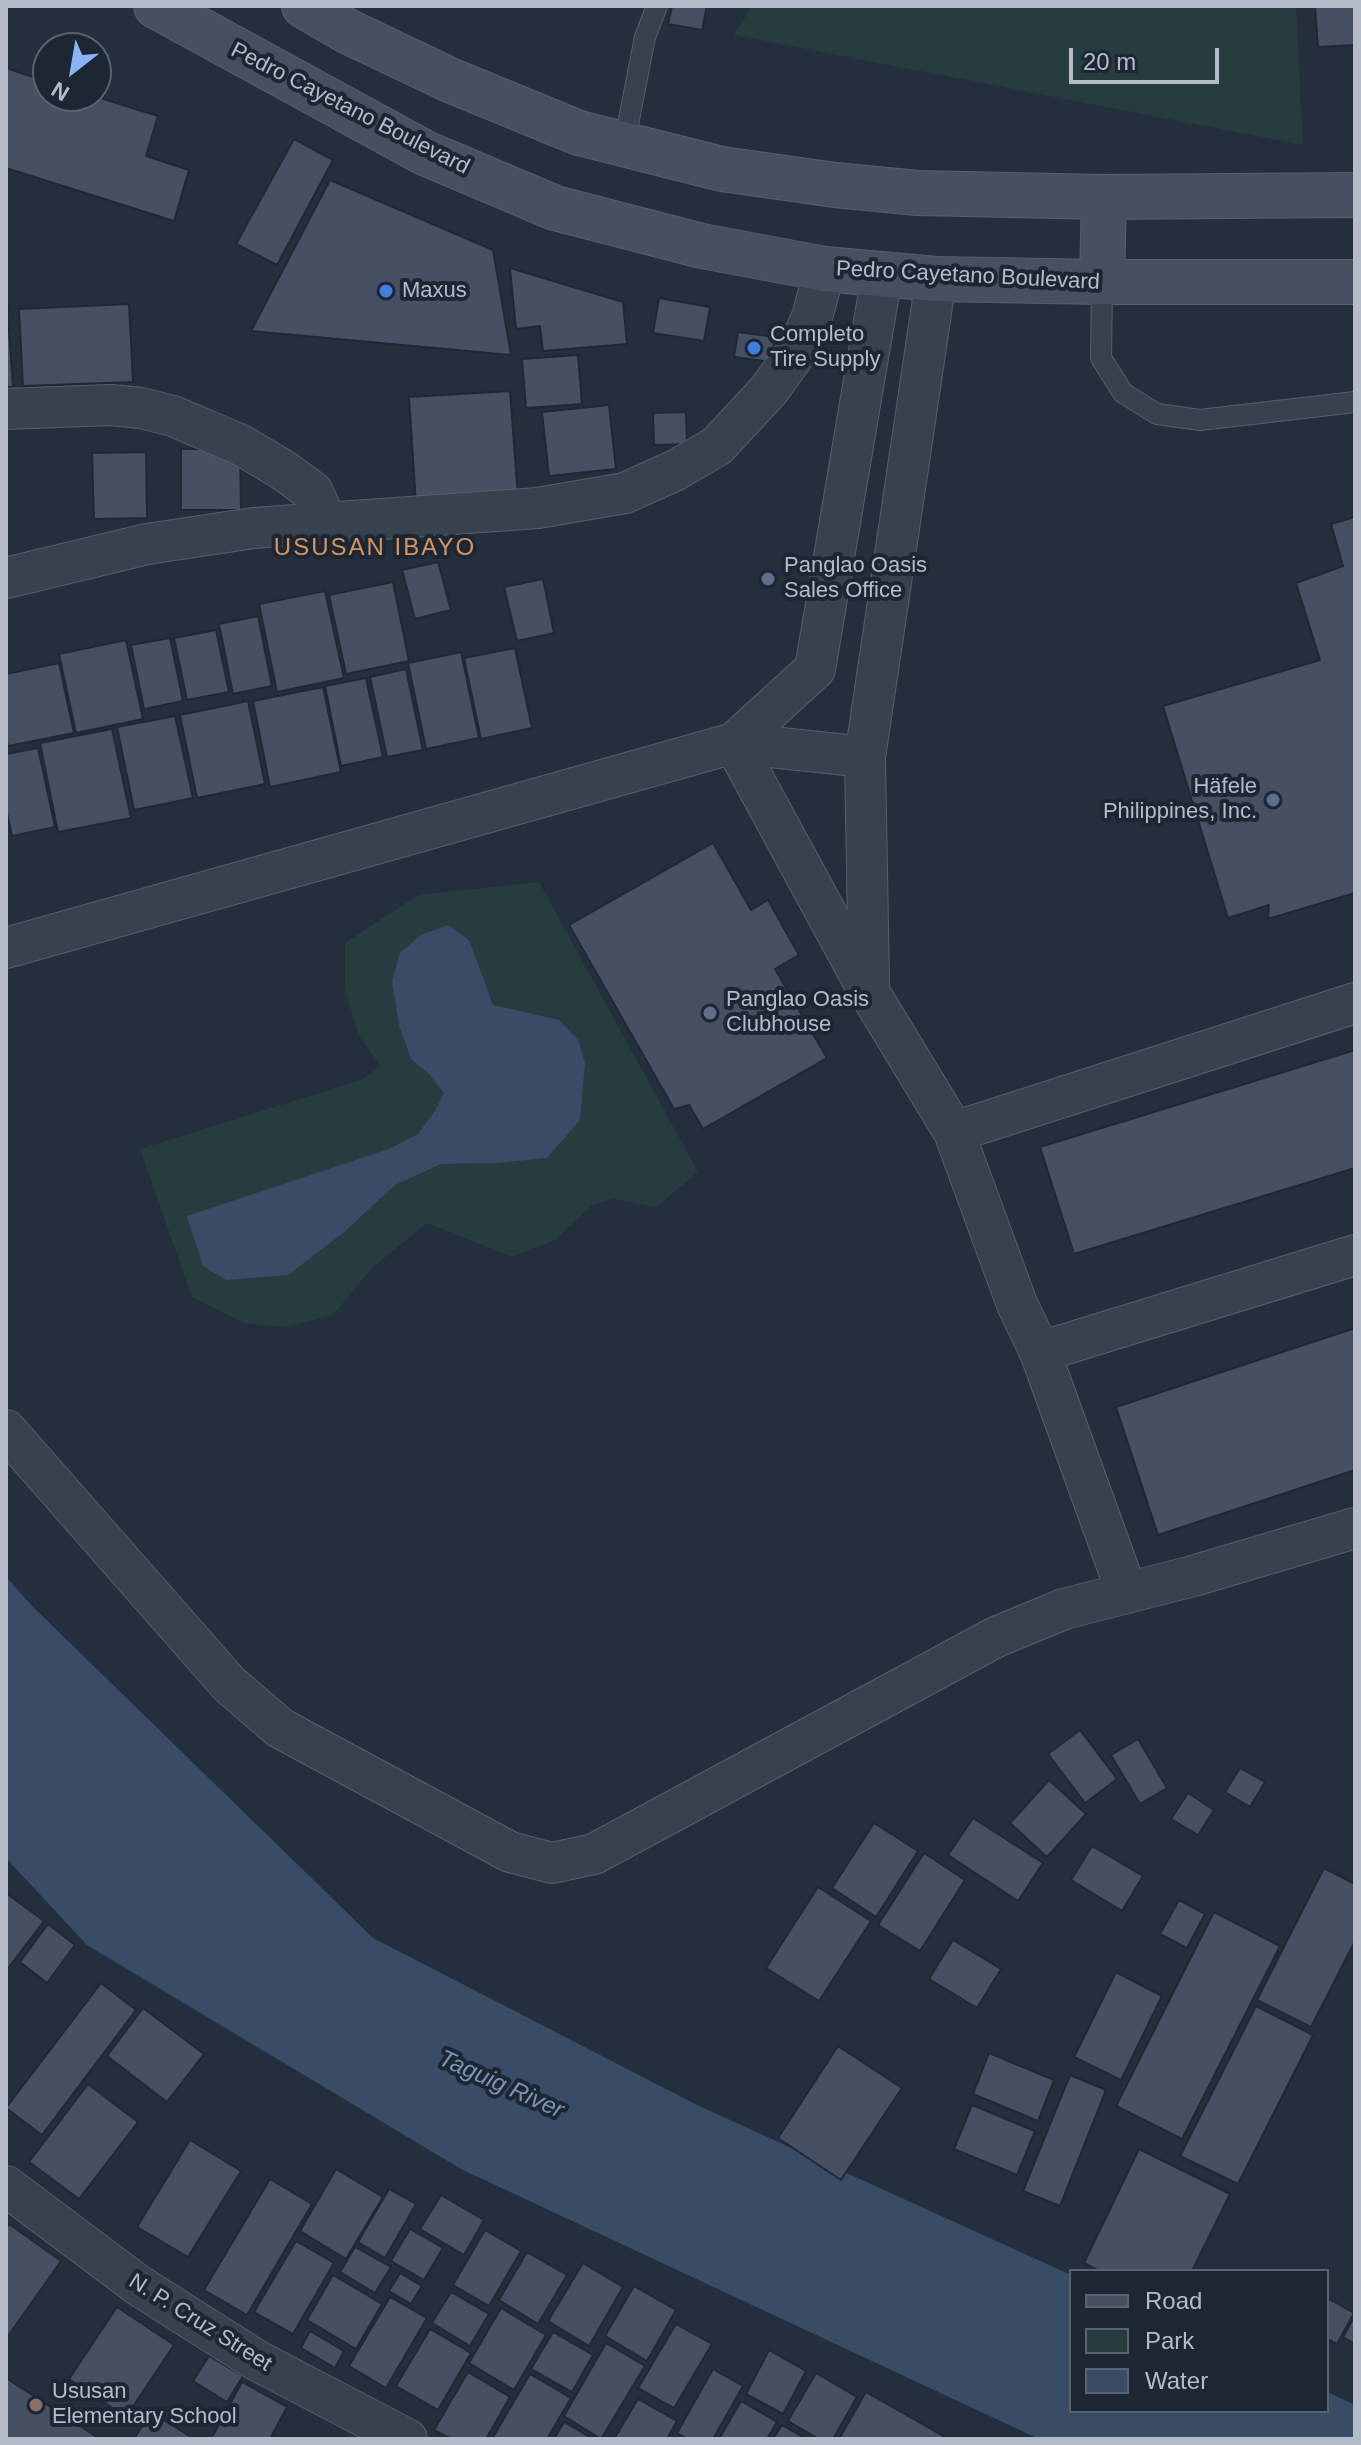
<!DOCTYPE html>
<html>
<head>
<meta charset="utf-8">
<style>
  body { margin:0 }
  #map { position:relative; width:1361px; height:2445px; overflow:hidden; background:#242f3e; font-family:Arial,sans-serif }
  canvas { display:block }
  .frame { position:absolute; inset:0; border:8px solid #b4bcc9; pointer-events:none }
  .legend { position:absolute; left:1069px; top:2269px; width:260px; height:144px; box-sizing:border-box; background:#1d2633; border:2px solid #59626f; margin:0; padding:10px 14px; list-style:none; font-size:24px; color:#b4bcc9 }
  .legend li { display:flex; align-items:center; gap:16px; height:40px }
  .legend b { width:40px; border:2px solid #59626f }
  .north { position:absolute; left:32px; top:32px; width:80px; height:80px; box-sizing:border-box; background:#1d2633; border:2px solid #59626f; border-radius:50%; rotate:211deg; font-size:22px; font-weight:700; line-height:32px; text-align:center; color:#b4bcc9 }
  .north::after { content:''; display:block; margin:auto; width:28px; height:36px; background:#8ab4f8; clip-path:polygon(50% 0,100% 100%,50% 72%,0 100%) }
  .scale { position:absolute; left:1069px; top:48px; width:150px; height:36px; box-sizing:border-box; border:4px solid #b4bcc9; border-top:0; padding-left:10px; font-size:24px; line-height:28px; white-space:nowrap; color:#b4bcc9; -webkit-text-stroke:6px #1d2633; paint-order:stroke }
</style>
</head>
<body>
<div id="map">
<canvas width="1361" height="2445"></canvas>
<div class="frame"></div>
<ul class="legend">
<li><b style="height:10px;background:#465061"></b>Road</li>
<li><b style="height:22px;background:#263c3f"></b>Park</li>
<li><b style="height:22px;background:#394c67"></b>Water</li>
</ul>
<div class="north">N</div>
<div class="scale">20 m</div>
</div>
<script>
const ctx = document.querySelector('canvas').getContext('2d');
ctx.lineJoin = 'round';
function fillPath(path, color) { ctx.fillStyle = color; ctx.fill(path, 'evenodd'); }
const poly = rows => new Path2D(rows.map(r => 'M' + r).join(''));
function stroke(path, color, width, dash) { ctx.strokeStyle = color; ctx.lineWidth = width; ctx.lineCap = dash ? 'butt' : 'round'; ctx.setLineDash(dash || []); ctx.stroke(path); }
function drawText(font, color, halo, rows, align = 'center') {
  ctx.font = font + ' Arial,sans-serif'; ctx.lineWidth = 8; ctx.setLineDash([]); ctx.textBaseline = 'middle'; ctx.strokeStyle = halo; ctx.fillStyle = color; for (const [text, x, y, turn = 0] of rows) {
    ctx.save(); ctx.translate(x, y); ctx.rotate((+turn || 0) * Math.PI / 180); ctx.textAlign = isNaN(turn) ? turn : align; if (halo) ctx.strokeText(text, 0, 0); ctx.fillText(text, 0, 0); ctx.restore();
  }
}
const green = poly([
  [752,6,1296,6,1303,145,734,35],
  [539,882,698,1172,656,1207,614,1199,592,1205,555,1240,512,1257,427,1223,372,1268,333,1315,285,1327,244,1323,192,1297,140,1149,361,1080,381,1066,359,1036,345,990,345,943,418,895]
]);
const water = poly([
  [448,925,469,940,493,1005,559,1020,578,1040,585,1063,580,1120,547,1158,496,1163,441,1164,395,1185,343,1233,288,1275,226,1280,203,1266,187,1216,389,1149,418,1134,435,1111,444,1093,428,1073,411,1059,399,1025,392,981,400,953,421,935],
  [6,1577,32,1606,373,1938,697,2105,1071,2275,1071,2411,1327,2411,1327,2392,1355,2405,1355,2439,1039,2439,461,2169,87,1945,6,1858]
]);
const building = poly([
  [672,6,707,6,702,30,668,24,672,6],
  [1315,6,1355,6,1355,45,1318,47,1315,6],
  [6,68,48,82,48,96,94,96,158,116,146,156,189,170,174,221,6,168,6,68],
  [294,139,333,160,277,265,236,244,294,139],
  [330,180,493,250,511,355,251,331,330,180],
  [510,268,623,302,627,344,543,351,540,326,516,329,510,268],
  [659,298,710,307,704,341,653,333,659,298],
  [7,302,13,387,6,387,6,303,7,302],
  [129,304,133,382,23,386,19,309,129,304],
  [738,332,775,337,771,362,734,357,738,332],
  [578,355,582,404,526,408,522,359,578,355],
  [510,391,518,497,416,504,409,397,510,391],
  [609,405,616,469,549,476,542,412,609,405],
  [686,412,687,444,654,445,653,413,686,412],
  [181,449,240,449,241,510,181,510,181,449],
  [146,452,147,518,94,519,92,453,146,452],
  [1355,517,1355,893,1268,919,1269,905,1228,918,1163,706,1320,660,1296,583,1343,566,1331,524,1355,517],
  [438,562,451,610,415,619,402,570,438,562],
  [543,579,554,633,517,641,504,587,543,579],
  [393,582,409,661,346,674,329,595,393,582],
  [325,591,344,678,277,692,259,604,325,591],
  [258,616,272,686,233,694,219,624,258,616],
  [216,630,229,692,187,700,174,638,216,630],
  [170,638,183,701,144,709,131,645,170,638],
  [126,640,143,719,76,733,59,654,126,640],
  [515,648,532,728,481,739,464,658,515,648],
  [461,652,479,738,426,749,408,663,461,652],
  [59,663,74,733,8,746,6,735,6,674,59,663],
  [406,669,423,750,387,757,370,677,406,669],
  [366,678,383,757,341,766,325,686,366,678],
  [323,687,341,772,270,787,253,701,323,687],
  [248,701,265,784,197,798,180,715,248,701],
  [175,716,193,798,134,810,117,727,175,716],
  [112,729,131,818,58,832,40,743,112,729],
  [38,748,55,827,12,836,6,809,6,754,38,748],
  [713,843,751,910,768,900,799,955,775,969,827,1058,703,1129,689,1105,674,1109,569,925,713,843],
  [1355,1050,1355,1168,1074,1254,1040,1147,1355,1050],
  [1355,1328,1355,1470,1158,1535,1116,1407,1355,1328],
  [1080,1730,1117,1779,1085,1803,1048,1754,1080,1730],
  [1138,1739,1167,1788,1140,1804,1111,1755,1138,1739],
  [1240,1768,1265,1782,1250,1807,1225,1792,1240,1768],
  [1049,1780,1086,1814,1047,1857,1010,1823,1049,1780],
  [1188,1793,1214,1810,1198,1835,1171,1819,1188,1793],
  [973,1818,1043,1863,1018,1901,948,1855,973,1818],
  [874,1823,918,1851,876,1917,832,1888,874,1823],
  [1092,1846,1143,1876,1122,1911,1071,1880,1092,1846],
  [924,1853,965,1880,920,1951,878,1925,924,1853],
  [1324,1868,1355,1884,1355,1941,1311,2027,1257,2000,1324,1868],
  [818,1887,871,1921,819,2001,766,1968,818,1887],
  [6,1893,44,1921,6,1971,6,1893],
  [1179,1900,1205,1914,1187,1948,1160,1934,1179,1900],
  [1214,1912,1280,1946,1182,2139,1116,2106,1214,1912],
  [48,1924,75,1945,47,1983,20,1962,48,1924],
  [953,1940,1001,1969,977,2008,929,1979,953,1940],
  [1116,1972,1162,1996,1121,2080,1074,2057,1116,1972],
  [101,1983,136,2010,42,2135,6,2108,101,1983],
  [1256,2006,1313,2035,1238,2184,1180,2156,1256,2006],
  [143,2008,204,2054,167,2102,107,2056,143,2008],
  [838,2046,902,2088,841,2180,778,2138,838,2046],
  [989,2053,1054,2080,1038,2121,973,2094,989,2053],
  [1070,2075,1106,2090,1060,2206,1023,2191,1070,2075],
  [88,2084,138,2122,79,2199,29,2162,88,2084],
  [972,2105,1035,2131,1017,2175,954,2149,972,2105],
  [190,2140,241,2171,188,2257,137,2227,190,2140],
  [1139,2149,1230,2194,1192,2271,1099,2271,1084,2263,1139,2149],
  [336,2169,383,2197,346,2259,300,2231,336,2169],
  [270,2179,312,2204,247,2315,204,2290,270,2179],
  [389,2189,416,2204,385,2258,358,2242,389,2189],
  [441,2195,484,2220,464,2255,420,2229,441,2195],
  [9,2224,61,2261,6,2339,6,2229,9,2224],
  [410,2229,443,2248,424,2280,391,2261,410,2229],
  [485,2230,521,2251,489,2306,453,2285,485,2230],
  [296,2241,334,2263,293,2334,254,2312,296,2241],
  [355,2247,391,2267,375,2293,340,2272,355,2247],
  [527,2252,567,2275,538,2324,499,2300,527,2252],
  [583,2263,623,2287,589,2346,548,2321,583,2263],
  [400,2273,422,2286,411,2304,389,2291,400,2273],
  [333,2275,382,2304,356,2349,307,2320,333,2275],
  [634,2286,676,2310,647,2361,605,2336,634,2286],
  [451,2292,489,2314,470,2346,432,2323,451,2292],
  [390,2297,427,2318,386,2388,349,2366,390,2297],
  [1327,2298,1354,2313,1337,2344,1327,2339,1327,2298],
  [117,2307,174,2345,126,2417,69,2379,117,2307],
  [501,2308,546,2335,514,2390,469,2363,501,2308],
  [1355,2315,1355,2344,1343,2337,1355,2315],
  [676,2324,712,2344,674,2408,638,2388,676,2324],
  [430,2329,471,2353,438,2410,396,2386,430,2329],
  [310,2331,344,2351,335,2368,301,2348,310,2331],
  [553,2332,593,2355,572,2392,531,2369,553,2332],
  [606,2343,645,2366,601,2439,564,2416,606,2343],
  [769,2350,806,2371,783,2414,746,2394,769,2350],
  [209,2356,243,2376,227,2402,193,2381,209,2356],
  [713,2369,743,2386,713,2439,687,2439,677,2433,713,2369],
  [468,2372,510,2397,486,2439,451,2439,434,2430,468,2372],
  [816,2373,857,2397,833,2439,819,2439,788,2421,816,2373],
  [530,2374,571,2398,547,2439,492,2439,530,2374],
  [6,2378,100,2439,6,2439,6,2378],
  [242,2382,287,2407,270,2439,211,2439,242,2382],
  [866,2392,945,2437,943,2439,839,2439,866,2392],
  [638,2399,677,2421,667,2439,614,2439,638,2399],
  [741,2401,777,2422,767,2439,719,2439,741,2401],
  [151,2412,194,2439,134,2439,151,2412],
  [564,2422,593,2439,554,2439,564,2422],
  [782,2425,806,2439,773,2439,782,2425]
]);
const lane = poly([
  [624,145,645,37,657,6],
  [1102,282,1101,358,1123,393,1157,414,1200,420,1355,402]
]);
const street = poly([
  [882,275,815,669,734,743,869,992,954,1132,1017,1304,1040,1352,1127,1593],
  [6,409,111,405,141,408,173,416,241,445,283,470,313,492,326,522],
  [6,578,147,544,254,528,538,508,625,493,676,470,717,446,769,390,797,351,812,317,825,269],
  [6,948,734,743,865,757],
  [869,984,865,757,936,279],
  [954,1132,1355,1003],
  [1040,1352,1355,1255],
  [6,1430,229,1684,280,1728,510,1852,552,1863,594,1854,996,1637,1064,1609,1193,1576,1355,1528],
  [6,2186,138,2285,256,2360,407,2439]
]);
const secondary = poly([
  [156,6,425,153,555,208,702,246,825,269,936,279,1102,282,1355,282],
  [304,6,349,32,452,81,579,133,722,169,835,185,918,193,1104,197,1355,195],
  [1102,282,1104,197]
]);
const markers = [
  [386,291,8,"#3f7fe0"],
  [754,348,8,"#3f7fe0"],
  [768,579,8,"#5c6f8a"],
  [1273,800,8,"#5c6f8a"],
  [710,1013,8,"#5c6f8a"],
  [36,2405,8,"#8d6e63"]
];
const streetNames = [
  ["Pedro Cayetano Boulevard",350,109,27],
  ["Pedro Cayetano Boulevard",968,276,3],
  ["N. P. Cruz Street",200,2323,32]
];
const poiNames = [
  ["Maxus",402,291],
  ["Completo",770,335],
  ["Tire Supply",770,360],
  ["Panglao Oasis",784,566],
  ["Sales Office",784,591],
  ["Häfele",1257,787,"right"],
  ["Philippines, Inc.",1257,812,"right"],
  ["Panglao Oasis",726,1000],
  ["Clubhouse",726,1025],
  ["Ususan",52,2392],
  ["Elementary School",52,2417]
];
const neighbourhoodNames = [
  ["USUSAN IBAYO",375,548]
];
const waterNames = [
  ["Taguig River",501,2085,24]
];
fillPath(green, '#263c3f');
fillPath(water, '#394c67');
fillPath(building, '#455162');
stroke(building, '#1f2835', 2);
stroke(lane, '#565f6c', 22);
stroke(street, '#565f6c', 42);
stroke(secondary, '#565f6c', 46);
stroke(lane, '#38414e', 20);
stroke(street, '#38414e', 40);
stroke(secondary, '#465061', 44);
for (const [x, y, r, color] of markers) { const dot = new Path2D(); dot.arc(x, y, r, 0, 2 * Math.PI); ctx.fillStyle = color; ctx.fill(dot); stroke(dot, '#1d2633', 3); }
drawText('22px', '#b4bcc9', '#1d2633', streetNames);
drawText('22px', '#b4bcc9', '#1d2633', poiNames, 'left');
ctx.letterSpacing = '2px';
drawText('24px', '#d59563', '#1d2633', neighbourhoodNames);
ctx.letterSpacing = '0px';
drawText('italic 24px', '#7c92b1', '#1d2633', waterNames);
</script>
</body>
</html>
